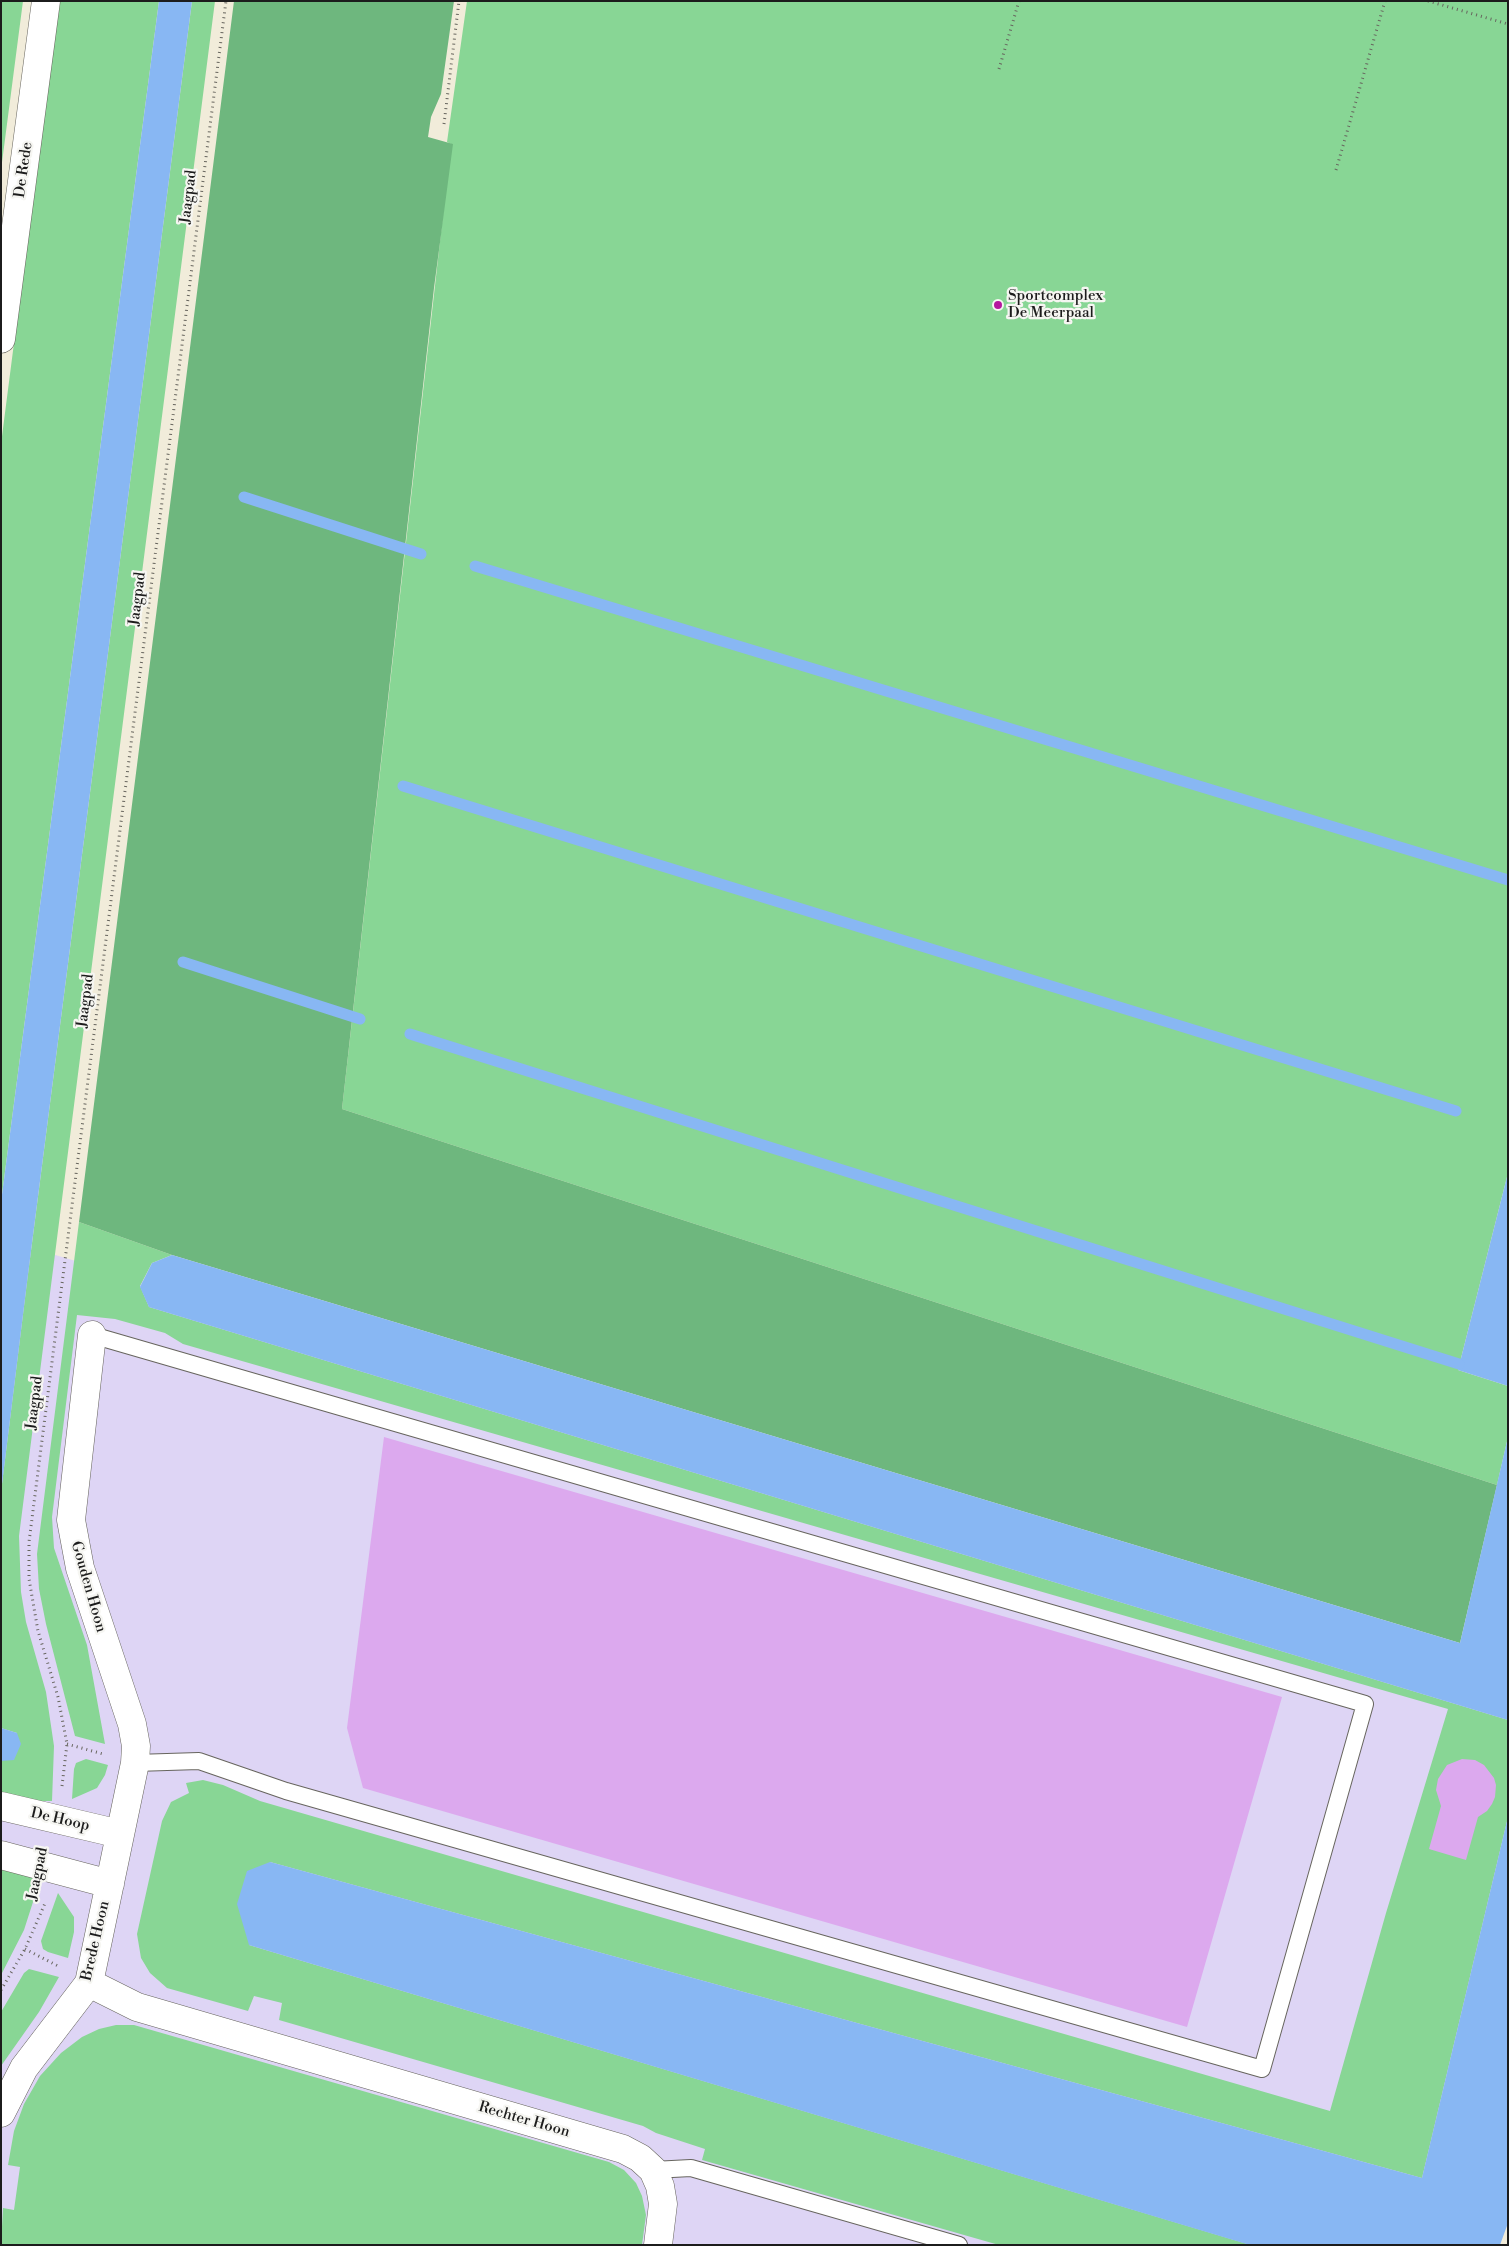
<!DOCTYPE html>
<html>
<head>
<meta charset="utf-8">
<style>
  body { margin:0 }
  #map { position:relative; width:1509px; height:2246px; overflow:hidden; background:#f1ecda; font-family:"Libre Bodoni",serif }
  canvas { display:block }
  .frame { position:absolute; inset:0; border:2px solid #1c1c1c; pointer-events:none }
</style>
</head>
<body>
<div id="map">
<canvas width="1509" height="2246"></canvas>
<div class="frame"></div>
</div>
<script>
const ctx = document.querySelector('canvas').getContext('2d');
ctx.lineJoin = 'round';
function fillPath(path, color) { ctx.fillStyle = color; ctx.fill(path, 'evenodd'); }
const poly = rows => new Path2D(rows.map(r => 'M' + r).join(''));
function stroke(path, color, width, dash) { ctx.strokeStyle = color; ctx.lineWidth = width; ctx.lineCap = dash ? 'butt' : 'round'; ctx.setLineDash(dash || []); ctx.stroke(path); }
function drawText(font, color, halo, rows, align = 'center') {
  ctx.font = font + ' "Libre Bodoni",serif'; ctx.lineWidth = 4.5; ctx.setLineDash([]); ctx.textBaseline = 'middle'; ctx.strokeStyle = halo; ctx.fillStyle = color; for (const [text, x, y, turn = 0] of rows) {
    ctx.save(); ctx.translate(x, y); ctx.rotate((+turn || 0) * Math.PI / 180); ctx.textAlign = isNaN(turn) ? turn : align; if (halo) ctx.strokeText(text, 0, 0); ctx.fillText(text, 0, 0); ctx.restore();
  }
}
const built = poly([
  [1,1239,1508,1683,1508,2027,1458,2245,1,2245]
]);
const green = poly([
  [1,1,23,1,1,170],
  [58,1,159,1,1,1202,1,444],
  [192,1,215,1,19,1536,21,1592,26,1622,46,1692,54,1746,52,1801,29,1801,1,1796,1,1761,17,1733,1,1728,1,1492,28,1274],
  [467,1,1508,1,1508,1173,1458,1370,1508,1386,1508,1437,1497,1485,342,1109,451,144,447,142],
  [79,1222,172,1255,152,1263,140,1286,149,1307,1508,1720,1508,1817,1422,2178,270,1862,249,1945,1251,2245,999,2245,702,2160,705,2149,656,2133,643,2126,279,2020,282,2003,254,1996,248,2011,167,1988,150,1973,141,1958,137,1934,162,1821,171,1802,189,1793,186,1783,203,1780,223,1785,260,1801,1330,2111,1386,1913,1448,1709,183,1344,165,1333,115,1319,77,1315,52,1517,54,1548,87,1645,105,1744,75,1736,46,1624,39,1589,37,1554],
  [86,1759,108,1765,105,1775,97,1788,72,1799,74,1769,76,1763],
  [1,1865,41,1877,24,1930,1,1975],
  [58,1893,74,1917,74,1932,68,1958,48,1952,43,1949,41,1941],
  [29,1969,59,1977,39,2012,1,2066,1,2012,24,1973],
  [116,2025,134,2025,609,2162,624,2170,636,2183,642,2196,646,2215,642,2245,1,2245,3,2208,14,2210,20,2167,8,2165,14,2131,24,2104,40,2076,61,2053,82,2037,99,2029]
]);
const forest = poly([
  [234,1,454,1,441,94,431,117,428,137,453,144,434,288,342,1109,1497,1485,1460,1643,172,1255,79,1222]
]);
const water = poly([
  [159,1,192,1,28,1274,1,1492,1,1202],
  [1508,1173,1508,1386,1458,1370],
  [172,1255,1460,1643,1508,1437,1508,1720,149,1307,140,1287,152,1263],
  [1,1728,17,1733,21,1744,14,1760,1,1761],
  [1508,1817,1508,2223,1500,2245,1250,2245,249,1945,237,1904,247,1871,270,1862,1422,2178]
]);
const stream = poly([
  [244,497,421,554],
  [475,566,1508,880],
  [403,786,1456,1111],
  [183,962,360,1019],
  [410,1034,1459,1364]
]);
const building = poly([
  [384,1437,1282,1697,1187,2027,363,1788,347,1728],
  [1462,1759,1475,1760,1484,1765,1494,1778,1496,1785,1495,1797,1492,1804,1487,1811,1478,1817,1466,1860,1429,1849,1441,1806,1436,1790,1438,1779,1447,1765]
]);
const path = poly([
  [1428,1,1508,24],
  [999,69,1019,1],
  [444,124,459,1],
  [1336,170,1385,1],
  [67,1744,103,1754],
  [62,1786,67,1744,58,1697,38,1631,29,1579,29,1542,226,1],
  [25,1949,60,1967],
  [1,1990,25,1949,46,1901]
]);
const service = poly([
  [92,1335,1365,1704,1262,2069,286,1791,199,1761,135,1763],
  [653,2170,691,2168,959,2245]
]);
const minor = poly([
  [1,1806,120,1834],
  [1,1855,110,1884],
  [89,1983,137,2007,623,2149,640,2158,653,2170,660,2186,663,2204,658,2245],
  [1,2113,24,2068,89,1983,135,1763,136,1746,132,1724,80,1568,71,1520,92,1335]
]);
const secondary = poly([
  [1,339,46,1]
]);
const markers = [
  [998,305,5,"#b5179e"]
];
const streetNames = [
  ["De Rede",24,170,-82],
  ["Jaagpad",189,197,-83],
  ["Jaagpad",138,599,-83],
  ["Jaagpad",86,1001,-83],
  ["Jaagpad",35,1403,-83],
  ["Gouden Hoon",88,1587,74],
  ["De Hoop",60,1820,13],
  ["Jaagpad",38,1874,-78],
  ["Brede Hoon",96,1941,-77],
  ["Rechter Hoon",524,2120,16]
];
const poiNames = [
  ["Sportcomplex",1008,296],
  ["De Meerpaal",1008,313]
];
fillPath(built, '#ded5f5');
fillPath(green, '#88d695');
fillPath(forest, '#6eb77e');
fillPath(water, '#88b7f3');
stroke(stream, '#88b7f3', 11);
fillPath(building, '#dca9ee');
stroke(service, '#67655e', 18);
stroke(minor, '#67655e', 29);
stroke(secondary, '#67655e', 29);
stroke(path, '#67655e', 3, [1, 4]);
stroke(service, '#fff', 16);
stroke(minor, '#fff', 28);
stroke(secondary, '#fff', 28);
for (const [x, y, r, color] of markers) { const dot = new Path2D(); dot.arc(x, y, r, 0, 2 * Math.PI); ctx.fillStyle = color; ctx.fill(dot); stroke(dot, '#f6f6f2', 2); }
drawText('15px', '#1c1c1c', '#f6f6f2', streetNames);
drawText('15px', '#1c1c1c', '#f6f6f2', poiNames, 'left');
</script>
</body>
</html>
